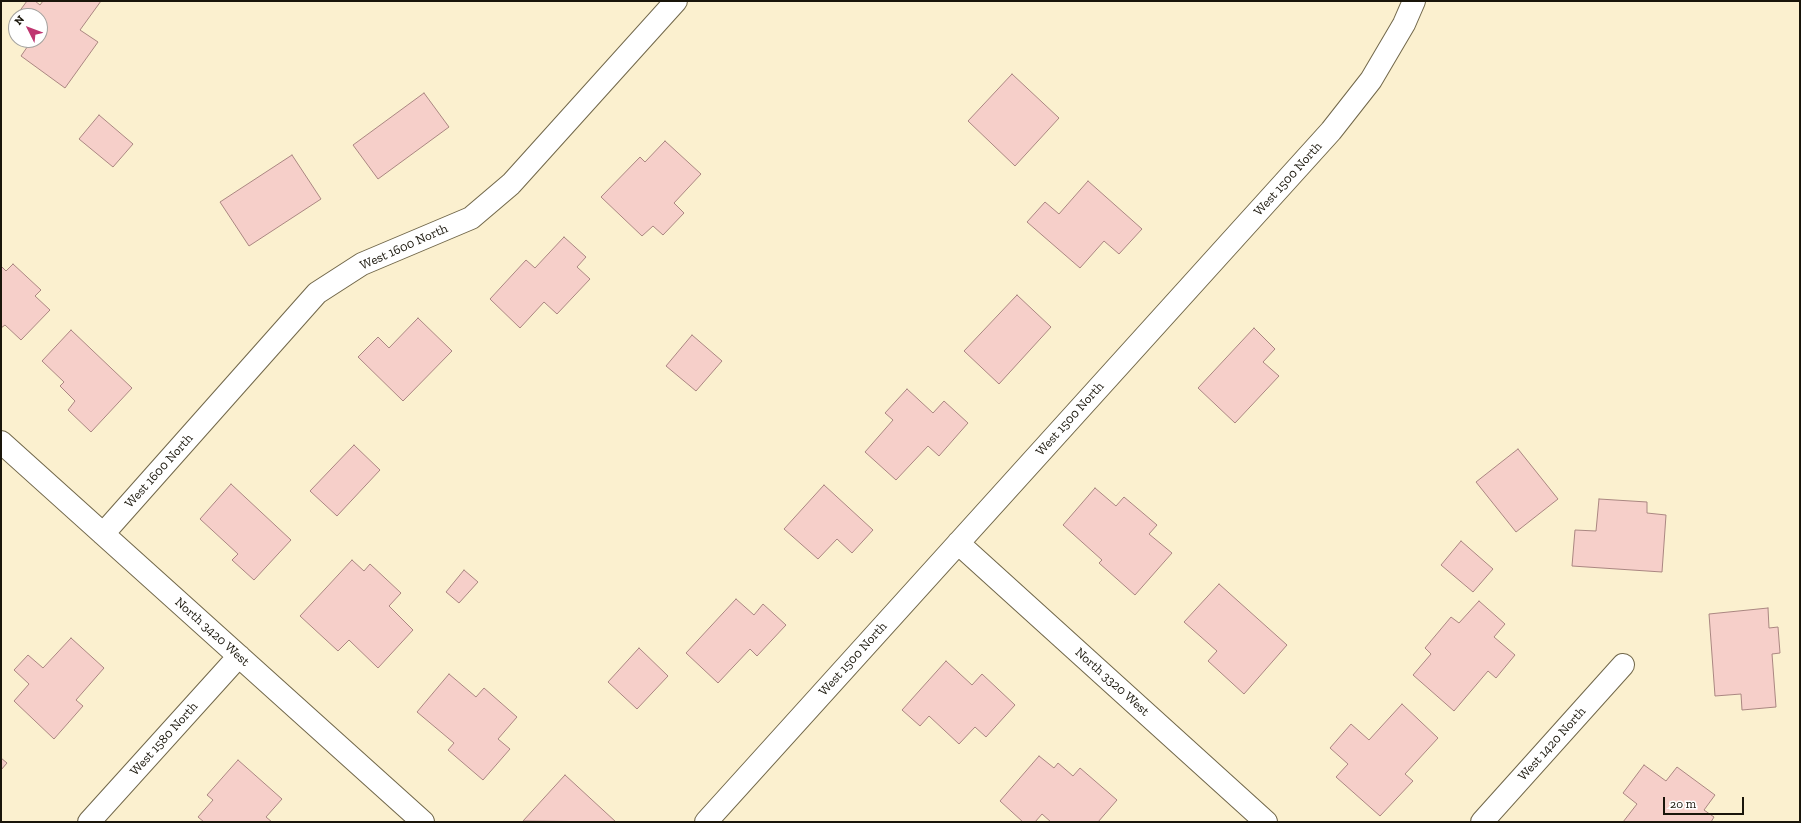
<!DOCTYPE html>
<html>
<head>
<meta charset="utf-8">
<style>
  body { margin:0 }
  #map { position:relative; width:1801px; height:823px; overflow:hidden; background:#fbf0cf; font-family:"Zilla Slab",serif }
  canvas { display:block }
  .frame { position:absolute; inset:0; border:2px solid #19150a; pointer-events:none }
  .north { position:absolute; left:8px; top:8px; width:40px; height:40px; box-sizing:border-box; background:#fff; border:1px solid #a3a19d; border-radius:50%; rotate:312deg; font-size:11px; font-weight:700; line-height:16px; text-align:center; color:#19150a }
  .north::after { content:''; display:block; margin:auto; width:14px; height:18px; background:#bf3570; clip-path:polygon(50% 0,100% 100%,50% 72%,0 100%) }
  .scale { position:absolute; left:1663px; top:797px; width:81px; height:18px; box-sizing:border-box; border:2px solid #19150a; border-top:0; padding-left:5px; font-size:12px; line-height:14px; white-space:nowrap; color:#19150a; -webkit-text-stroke:3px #fff; paint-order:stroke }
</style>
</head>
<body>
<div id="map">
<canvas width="1801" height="823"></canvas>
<div class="frame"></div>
<div class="north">N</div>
<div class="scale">20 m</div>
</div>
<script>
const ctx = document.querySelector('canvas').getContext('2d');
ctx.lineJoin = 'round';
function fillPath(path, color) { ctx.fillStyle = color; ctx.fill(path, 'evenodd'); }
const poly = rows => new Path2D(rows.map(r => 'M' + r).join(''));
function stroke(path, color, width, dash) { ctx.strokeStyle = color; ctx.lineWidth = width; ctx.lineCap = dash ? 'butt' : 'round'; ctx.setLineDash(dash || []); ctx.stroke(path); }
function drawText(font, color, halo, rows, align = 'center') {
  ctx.font = font + ' "Zilla Slab",serif'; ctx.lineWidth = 3; ctx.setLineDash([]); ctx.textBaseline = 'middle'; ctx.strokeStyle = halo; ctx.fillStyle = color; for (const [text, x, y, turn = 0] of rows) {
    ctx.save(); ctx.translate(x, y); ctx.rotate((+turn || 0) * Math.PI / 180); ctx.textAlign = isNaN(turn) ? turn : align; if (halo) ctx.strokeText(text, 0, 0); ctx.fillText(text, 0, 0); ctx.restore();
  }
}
const building = poly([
  [27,1,35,1,40,5,43,1,101,1,80,30,98,42,65,88,21,56,32,40,40,40,40,16,16,16,27,1],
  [1012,74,1059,118,1015,166,968,121,1012,74],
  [424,93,449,127,378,179,353,145,424,93],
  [99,115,133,144,113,167,79,139,99,115],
  [665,141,701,174,674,203,684,213,663,235,653,226,642,236,601,197,640,157,645,162,665,141],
  [292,155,321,199,249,246,220,202,292,155],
  [1088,181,1142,229,1119,254,1104,241,1080,268,1027,222,1045,202,1059,214,1088,181],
  [564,237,586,257,577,267,590,279,557,314,544,302,520,328,490,299,526,260,535,268,564,237],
  [13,264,41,290,35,296,50,310,21,340,5,325,1,328,1,266,6,271,13,264],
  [1017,295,1051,327,999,384,964,351,1017,295],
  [418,318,452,351,403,401,358,357,378,337,389,348,418,318],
  [1254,328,1275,349,1263,362,1279,376,1235,423,1198,388,1254,328],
  [71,330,132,388,91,432,68,410,75,401,60,386,64,382,42,361,71,330],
  [692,335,722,361,696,391,666,366,692,335],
  [907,389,933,413,944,401,968,423,939,456,928,446,896,480,865,452,893,420,885,413,907,389],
  [354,445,380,470,337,516,310,491,354,445],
  [1518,449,1558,499,1516,532,1476,482,1518,449],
  [231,484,291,540,254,580,232,560,238,554,200,519,231,484],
  [824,485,873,530,852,553,837,539,818,559,784,529,824,485],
  [1095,488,1116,506,1124,497,1157,525,1149,534,1172,553,1135,595,1099,563,1102,560,1063,525,1095,488],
  [1599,499,1647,502,1647,513,1666,515,1662,572,1572,566,1575,530,1596,531,1599,499],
  [1461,541,1493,569,1473,592,1441,565,1461,541],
  [352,560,364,571,370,564,401,593,389,606,413,630,378,668,349,640,338,651,300,616,352,560],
  [464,570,478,582,459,603,446,592,464,570],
  [1219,584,1287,645,1244,694,1208,661,1217,651,1184,622,1219,584],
  [736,599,754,615,763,604,786,625,757,656,750,649,718,683,686,653,736,599],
  [1479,601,1505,624,1494,637,1515,655,1496,678,1488,671,1454,711,1413,675,1431,654,1425,648,1451,617,1459,623,1479,601],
  [1768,608,1769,628,1778,627,1780,653,1772,654,1776,707,1742,710,1741,694,1715,696,1709,614,1768,608],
  [71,638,104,668,76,700,83,706,54,739,14,701,29,684,14,670,28,655,43,668,71,638],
  [639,648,668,676,637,709,608,682,639,648],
  [946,661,972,685,982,674,1015,705,986,737,975,727,959,744,929,716,920,726,902,710,946,661],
  [449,674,476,697,484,688,517,717,498,739,510,749,483,780,448,750,454,743,417,712,449,674],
  [1402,704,1438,738,1405,774,1413,781,1380,816,1336,777,1348,764,1330,748,1351,724,1369,740,1402,704],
  [1039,756,1054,768,1058,763,1073,776,1080,768,1117,800,1098,822,1051,822,1042,814,1035,822,1023,822,1000,801,1039,756],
  [1,758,7,763,1,770,1,758],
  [238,760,282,799,266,817,272,822,204,822,198,817,213,800,207,795,238,760],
  [1644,765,1666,781,1677,767,1715,795,1704,810,1714,817,1711,822,1623,822,1637,804,1623,793,1644,765],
  [565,775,616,822,523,821,565,775]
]);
const minor = poly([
  [1,442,423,822],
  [103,534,317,293,362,264,471,218,511,184,676,1],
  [958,543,1266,822],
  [89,822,239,656],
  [706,822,1331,131,1371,80,1404,24,1414,1],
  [1482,822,1623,665]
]);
const streetNames = [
  ["West 1500 North",1288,179,-48],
  ["West 1600 North",404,247,-24],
  ["West 1500 North",1070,419,-48],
  ["West 1600 North",159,471,-48],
  ["North 3420 West",212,632,42],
  ["West 1500 North",853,659,-48],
  ["North 3320 West",1112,682,42],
  ["West 1580 North",164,739,-48],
  ["West 1420 North",1552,744,-48]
];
fillPath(building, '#f6cfc9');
stroke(building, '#aa8681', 1);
stroke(minor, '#71674a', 24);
stroke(minor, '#fff', 22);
drawText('13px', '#19150a', '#fff', streetNames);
</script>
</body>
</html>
